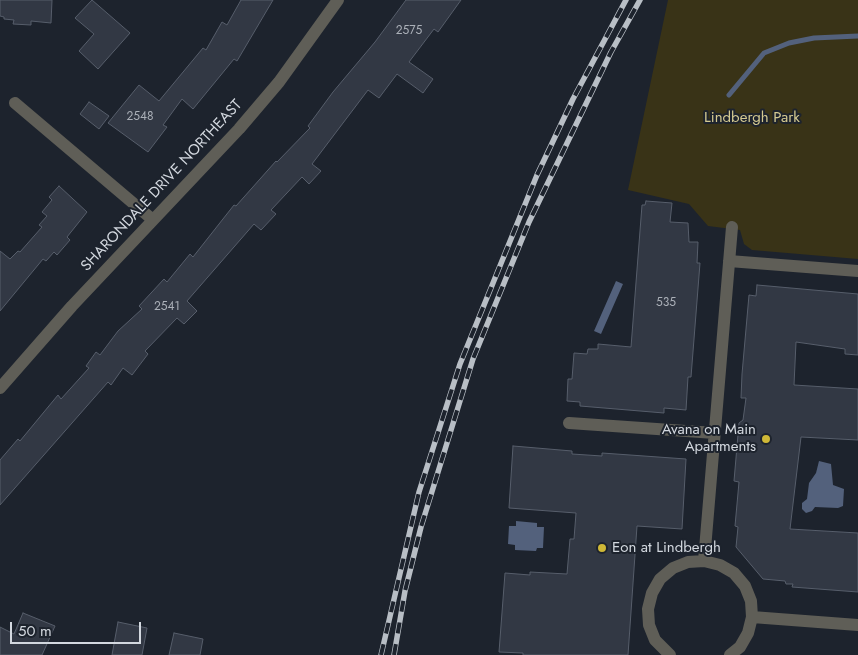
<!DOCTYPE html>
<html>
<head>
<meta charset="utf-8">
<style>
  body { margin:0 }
  #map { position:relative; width:858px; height:655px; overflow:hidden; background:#1d232d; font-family:Jost,sans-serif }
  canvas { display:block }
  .scale { position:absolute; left:10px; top:622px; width:131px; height:22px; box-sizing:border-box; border:2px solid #d3d8df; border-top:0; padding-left:6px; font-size:15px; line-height:18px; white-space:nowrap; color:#d3d8df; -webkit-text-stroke:4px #1d232d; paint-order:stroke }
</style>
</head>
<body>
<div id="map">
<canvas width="858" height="655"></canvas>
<div class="scale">50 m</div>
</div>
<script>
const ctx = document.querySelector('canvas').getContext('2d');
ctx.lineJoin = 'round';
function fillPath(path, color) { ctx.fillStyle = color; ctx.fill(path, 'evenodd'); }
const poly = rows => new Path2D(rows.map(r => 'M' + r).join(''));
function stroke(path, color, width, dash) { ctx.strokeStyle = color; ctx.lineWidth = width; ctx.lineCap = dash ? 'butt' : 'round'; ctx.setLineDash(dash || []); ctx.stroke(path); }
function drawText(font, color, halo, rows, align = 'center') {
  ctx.font = font + ' Jost,sans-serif'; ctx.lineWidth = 4; ctx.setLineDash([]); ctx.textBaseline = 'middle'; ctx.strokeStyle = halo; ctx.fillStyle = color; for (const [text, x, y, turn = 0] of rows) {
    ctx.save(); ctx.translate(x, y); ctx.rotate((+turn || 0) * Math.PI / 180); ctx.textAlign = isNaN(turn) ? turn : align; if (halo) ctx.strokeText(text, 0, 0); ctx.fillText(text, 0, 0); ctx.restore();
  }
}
const green = poly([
  [668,0,858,0,858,259,752,250,744,244,740,230,708,226,689,204,628,190]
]);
const water = poly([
  [616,281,623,284,601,334,594,331],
  [819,461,831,464,833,485,844,489,843,506,838,508,815,507,812,511,806,513,802,509,802,503,807,499,809,483,816,473],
  [516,521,537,523,537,527,544,527,543,548,537,548,536,551,515,550,515,545,508,544,509,526,516,526]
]);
const stream = poly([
  [729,95,764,53,789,43,814,38,858,36]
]);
const building = poly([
  [0,0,52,0,51,23,31,21,31,25,13,24,14,20,4,19,4,17,0,16,0,0],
  [92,0,130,33,98,69,79,51,94,34,75,18,92,0],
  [241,0,273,0,237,61,234,59,193,109,182,99,163,125,167,127,148,152,108,123,139,85,159,101,203,48,206,50,222,22,227,25,241,0],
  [406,0,461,0,438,32,434,29,409,62,433,79,423,93,397,74,379,98,368,90,312,164,321,171,309,184,302,177,271,210,276,214,261,230,254,224,187,301,197,311,184,324,177,318,145,351,148,354,132,375,123,368,111,385,108,382,0,505,0,460,18,439,20,441,58,395,61,399,89,368,86,366,96,352,100,355,118,331,142,309,139,306,164,279,167,282,190,254,193,257,234,205,236,206,276,161,277,162,310,128,308,126,333,92,375,42,406,0],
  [89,102,109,116,99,129,80,114,89,102],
  [59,186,87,212,67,237,70,240,57,255,54,252,46,261,43,259,0,311,0,251,10,259,18,251,20,252,42,227,39,225,47,216,42,212,52,200,49,197,59,186],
  [646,201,672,203,670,222,688,223,689,242,698,242,697,263,700,263,691,377,688,377,686,410,664,408,664,413,580,406,580,402,567,401,568,379,572,379,574,353,587,354,588,349,598,349,598,344,631,347,642,205,645,205,646,201],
  [757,285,858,294,858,355,845,354,845,349,796,342,794,385,858,389,858,440,801,437,790,529,858,533,858,592,792,587,793,584,786,584,785,581,763,579,736,547,738,527,735,526,739,482,734,481,739,423,743,420,746,398,741,398,742,374,749,295,756,296,757,285],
  [513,446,572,451,572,454,602,456,602,453,686,459,682,529,637,526,628,655,523,655,523,653,499,652,505,573,530,575,530,572,567,574,570,539,574,539,576,513,509,508,513,446],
  [23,613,55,626,42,655,0,655,0,627,14,634,23,613],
  [118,622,147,628,142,655,112,655,118,622],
  [174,633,203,639,200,655,169,655,174,633]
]);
const minor = poly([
  [15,103,153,220],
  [729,261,858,271],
  [0,388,72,306,239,129,279,82,338,0],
  [569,423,715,433],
  [704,561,732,227],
  [752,617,858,625],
  [670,655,655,640,649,625,648,609,652,593,660,579,673,568,688,562,704,561,720,565,734,573,745,586,751,601,752,617,748,633,740,647,730,655]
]);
const rail = poly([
  [381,655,419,492,460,364,537,175,573,99,626,0],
  [394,655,405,591,421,527,473,359,529,222,611,52,640,0]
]);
const markers = [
  [766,439,5,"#cfb837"],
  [602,548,5,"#cfb837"]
];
const numberNames = [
  ["2575",409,31],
  ["2548",140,117],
  ["535",666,303],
  ["2541",167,307]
];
const parkNames = [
  ["Lindbergh Park",752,118]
];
const streetNames = [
  ["SHARONDALE DRIVE NORTHEAST",162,186,-47]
];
const poiNames = [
  ["Avana on Main",756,430],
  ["Apartments",756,447],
  ["Eon at Lindbergh",612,548,"left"]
];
fillPath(green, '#393317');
fillPath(water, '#53617c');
stroke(stream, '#53617c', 5);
fillPath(building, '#323844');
stroke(building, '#575e6b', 1);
stroke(minor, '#5f5e57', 12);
stroke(rail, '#b8bec5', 5.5);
stroke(rail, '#1d232d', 4, [11]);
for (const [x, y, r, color] of markers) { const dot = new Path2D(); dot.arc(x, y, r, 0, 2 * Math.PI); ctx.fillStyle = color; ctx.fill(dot); stroke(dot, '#1d232d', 2); }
drawText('12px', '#abb0b8', null, numberNames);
drawText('15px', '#d5ca91', '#1d232d', parkNames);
drawText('15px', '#d3d8df', '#1d232d', streetNames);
drawText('15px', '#d3d8df', '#1d232d', poiNames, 'right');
</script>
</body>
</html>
